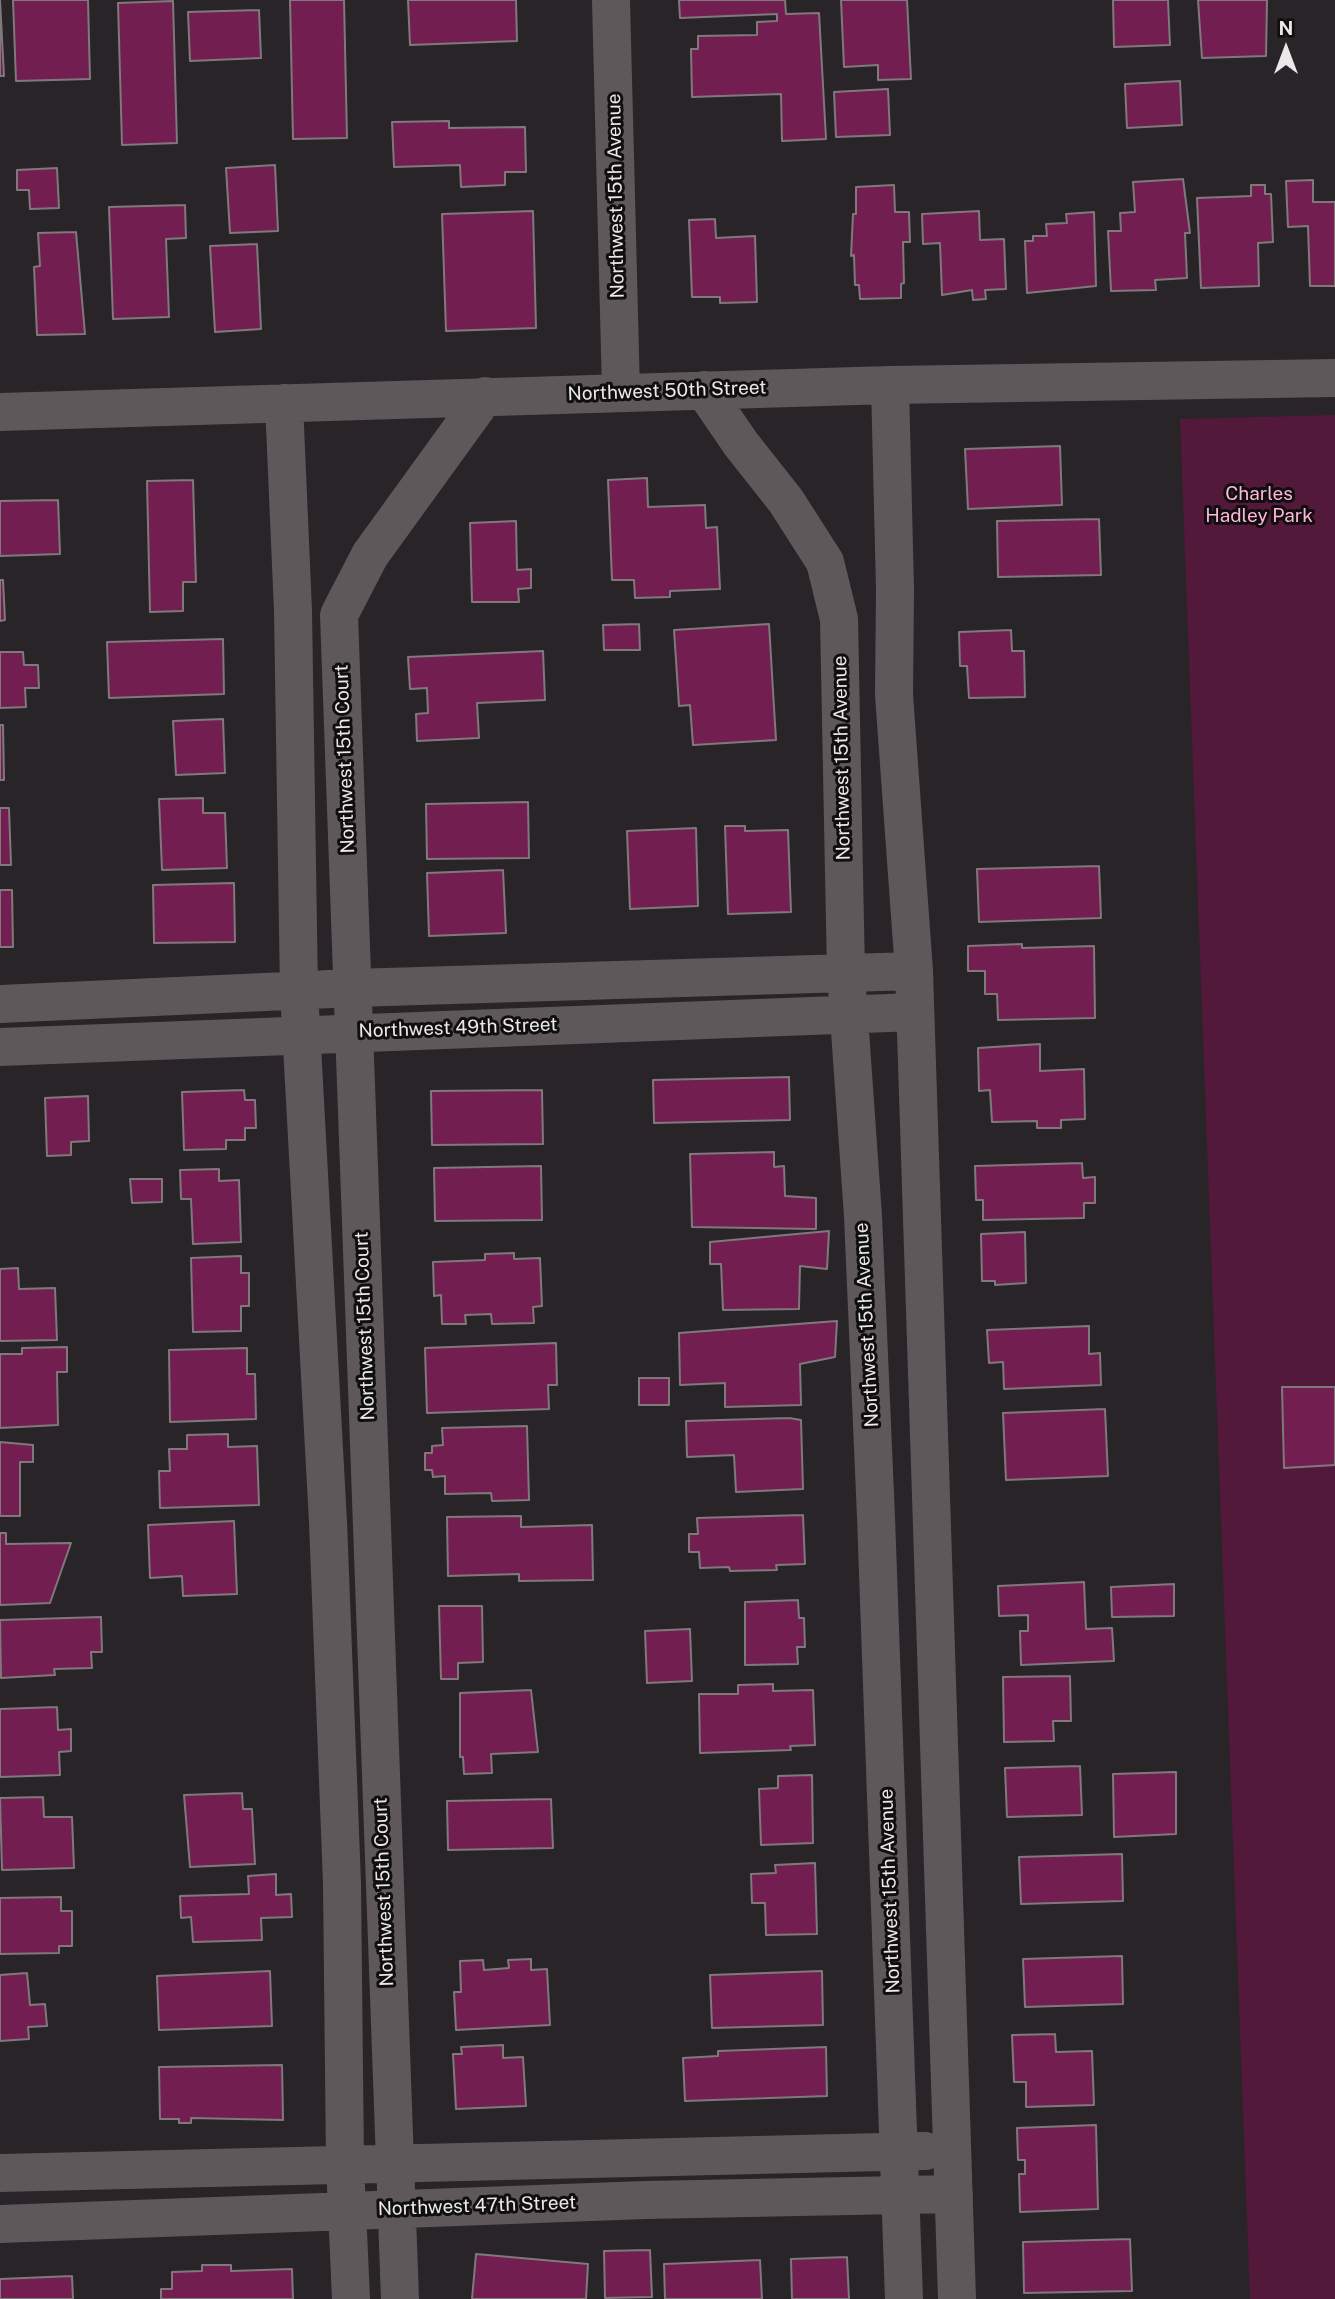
<!DOCTYPE html>
<html>
<head>
<meta charset="utf-8">
<style>
  body { margin:0 }
  #map { position:relative; width:1335px; height:2299px; overflow:hidden; background:#292427; font-family:"Public Sans",sans-serif }
  canvas { display:block }
  .north { position:absolute; left:1251px; top:14px; width:70px; height:70px; -webkit-text-stroke:5px #100e0f; paint-order:stroke; rotate:0deg; font-size:19px; font-weight:700; line-height:28px; text-align:center; color:#ece8ea }
  .north::after { content:''; display:block; margin:auto; width:24px; height:32px; background:#ece8ea; clip-path:polygon(50% 0,100% 100%,50% 72%,0 100%) }
</style>
</head>
<body>
<div id="map">
<canvas width="1335" height="2299"></canvas>
<div class="north">N</div>
</div>
<script>
const ctx = document.querySelector('canvas').getContext('2d');
ctx.lineJoin = 'round';
function fillPath(path, color) { ctx.fillStyle = color; ctx.fill(path, 'evenodd'); }
const poly = rows => new Path2D(rows.map(r => 'M' + r).join(''));
function stroke(path, color, width, dash) { ctx.strokeStyle = color; ctx.lineWidth = width; ctx.lineCap = dash ? 'butt' : 'round'; ctx.setLineDash(dash || []); ctx.stroke(path); }
function drawText(font, color, halo, rows, align = 'center') {
  ctx.font = font + ' "Public Sans",sans-serif'; ctx.lineWidth = 6; ctx.setLineDash([]); ctx.textBaseline = 'middle'; ctx.strokeStyle = halo; ctx.fillStyle = color; for (const [text, x, y, turn = 0] of rows) {
    ctx.save(); ctx.translate(x, y); ctx.rotate((+turn || 0) * Math.PI / 180); ctx.textAlign = isNaN(turn) ? turn : align; if (halo) ctx.strokeText(text, 0, 0); ctx.fillText(text, 0, 0); ctx.restore();
  }
}
const green = poly([
  [1335,415,1335,2299,1250,2299,1180,419]
]);
const building = poly([
  [0,0,4,76,0,76,0,0],
  [13,0,88,0,90,79,16,81,13,0],
  [290,0,344,0,347,138,293,139,290,0],
  [408,0,516,0,517,41,410,45,408,0],
  [679,0,785,0,786,14,819,13,826,139,782,141,781,94,692,97,691,49,698,49,698,36,757,35,757,22,777,21,777,14,680,18,679,0],
  [841,0,907,0,911,79,878,80,878,65,844,67,841,0],
  [1113,0,1168,0,1170,45,1114,47,1113,0],
  [1198,0,1267,0,1266,56,1202,58,1198,0],
  [173,1,177,143,122,145,118,3,173,1],
  [259,10,261,58,190,61,188,12,259,10],
  [1180,81,1182,125,1127,128,1125,84,1180,81],
  [888,89,890,135,836,137,834,92,888,89],
  [449,121,449,128,525,127,526,172,505,172,505,185,461,187,460,165,394,167,392,122,449,121],
  [275,165,278,231,230,233,226,168,275,165],
  [57,168,59,208,30,209,29,190,17,190,17,170,57,168],
  [1183,179,1190,233,1185,233,1187,278,1155,280,1156,290,1111,291,1108,231,1121,231,1120,213,1135,212,1133,182,1183,179],
  [1313,180,1313,202,1335,202,1335,286,1310,286,1308,226,1288,227,1286,181,1313,180],
  [894,185,895,212,909,212,910,242,903,242,904,283,901,284,901,298,860,299,859,285,855,285,854,255,851,256,853,214,856,214,856,187,894,185],
  [1251,185,1265,185,1265,194,1271,194,1273,242,1258,243,1259,286,1201,288,1197,198,1251,196,1251,185],
  [185,205,186,238,166,239,169,317,113,319,109,207,185,205],
  [533,211,536,328,446,331,442,214,533,211],
  [979,211,980,240,1004,239,1006,289,985,290,986,299,973,300,972,290,942,295,940,243,923,244,922,214,979,211],
  [1094,212,1096,286,1027,293,1025,241,1033,241,1033,236,1047,236,1046,224,1067,223,1066,214,1094,212],
  [715,219,716,238,755,236,757,302,720,303,720,297,692,297,689,220,715,219],
  [76,232,85,334,37,335,34,267,40,266,38,233,76,232],
  [257,244,261,329,215,332,210,246,257,244],
  [1060,446,1062,505,968,509,965,449,1060,446],
  [647,478,648,507,705,505,706,528,717,527,720,589,670,591,670,597,635,598,634,580,612,580,608,480,647,478],
  [193,480,196,582,183,582,183,611,150,612,147,481,193,480],
  [58,500,60,554,0,556,0,501,58,500],
  [1099,519,1101,575,998,577,997,521,1099,519],
  [516,521,517,570,531,569,531,588,518,589,519,602,472,602,470,523,516,521],
  [0,580,3,580,5,620,0,621,0,580],
  [639,624,640,650,604,650,603,625,639,624],
  [769,624,776,740,693,745,690,705,679,706,674,630,769,624],
  [1011,630,1012,651,1024,651,1025,697,969,698,967,666,960,666,959,632,1011,630],
  [223,639,224,694,109,698,107,642,223,639],
  [543,651,545,700,477,703,479,738,417,741,416,714,428,713,427,688,410,689,408,657,543,651],
  [0,652,23,652,24,665,38,665,39,688,25,688,26,707,0,708,0,652],
  [223,719,225,773,176,775,173,721,223,719],
  [0,725,3,725,4,780,0,780,0,725],
  [203,798,203,813,225,813,227,868,162,870,159,799,203,798],
  [528,802,529,858,427,859,426,804,528,802],
  [0,808,9,808,11,865,0,865,0,808],
  [725,826,745,826,745,831,788,830,791,912,728,914,725,826],
  [696,828,698,906,630,909,627,831,696,828],
  [1099,866,1101,918,979,922,977,869,1099,866],
  [503,870,506,933,429,936,427,873,503,870],
  [234,883,235,942,154,943,153,885,234,883],
  [0,890,12,890,13,947,0,947,0,890],
  [1022,944,1022,948,1094,946,1095,1018,998,1020,997,994,985,994,985,971,968,971,968,946,1022,944],
  [1040,1044,1040,1071,1084,1069,1085,1119,1061,1120,1061,1128,1037,1128,1037,1121,992,1122,990,1090,979,1091,978,1048,1040,1044],
  [789,1077,790,1120,654,1123,653,1080,789,1077],
  [244,1090,245,1100,255,1100,256,1128,245,1128,245,1140,226,1140,226,1149,184,1150,182,1092,244,1090],
  [542,1090,543,1144,432,1145,431,1091,542,1090],
  [88,1096,89,1141,71,1142,71,1155,47,1156,45,1098,88,1096],
  [774,1152,774,1167,784,1166,785,1196,816,1198,816,1229,692,1227,690,1154,774,1152],
  [1082,1163,1083,1178,1095,1177,1095,1203,1084,1203,1084,1218,983,1220,983,1200,976,1200,975,1166,1082,1163],
  [541,1166,542,1220,435,1221,434,1168,541,1166],
  [219,1169,219,1181,239,1180,241,1242,193,1244,191,1199,181,1199,180,1170,219,1169],
  [130,1179,162,1179,162,1202,132,1203,130,1179],
  [829,1231,827,1269,800,1266,799,1309,723,1310,721,1264,710,1264,710,1242,829,1231],
  [1025,1232,1026,1283,995,1285,995,1281,982,1281,981,1234,1025,1232],
  [514,1253,514,1259,540,1258,542,1306,533,1307,534,1323,492,1324,491,1314,465,1315,466,1324,442,1324,441,1295,434,1296,433,1262,485,1260,485,1254,514,1253],
  [241,1256,241,1273,249,1273,249,1306,241,1306,241,1331,193,1332,191,1258,241,1256],
  [18,1268,19,1289,55,1288,57,1340,0,1341,0,1269,18,1268],
  [837,1321,835,1357,800,1364,801,1405,725,1407,725,1383,680,1385,679,1333,837,1321],
  [1089,1326,1089,1354,1100,1353,1101,1385,1004,1389,1003,1362,989,1363,987,1330,1089,1326],
  [556,1343,557,1385,548,1385,549,1409,427,1413,425,1348,556,1343],
  [67,1347,67,1372,57,1372,58,1425,0,1428,0,1354,22,1354,22,1348,67,1347],
  [247,1348,247,1374,255,1374,256,1419,170,1422,169,1350,247,1348],
  [639,1378,669,1378,669,1405,639,1405,639,1378],
  [1282,1387,1335,1387,1335,1465,1284,1468,1282,1387],
  [1105,1409,1108,1476,1006,1480,1003,1413,1105,1409],
  [789,1418,801,1420,803,1489,736,1492,734,1455,687,1457,686,1421,789,1418],
  [527,1426,529,1500,492,1501,491,1493,445,1494,445,1476,433,1477,432,1470,425,1470,425,1453,432,1453,432,1446,443,1445,442,1428,527,1426],
  [228,1434,228,1447,257,1446,259,1505,160,1508,159,1471,170,1471,169,1449,187,1449,187,1435,228,1434],
  [0,1442,33,1445,33,1462,20,1462,20,1516,0,1516,0,1442],
  [803,1515,805,1564,776,1565,777,1570,730,1571,729,1567,700,1568,699,1552,689,1552,689,1534,698,1534,697,1518,803,1515],
  [521,1516,521,1527,592,1525,593,1580,519,1581,519,1574,448,1576,447,1517,521,1516],
  [234,1521,237,1594,183,1596,182,1576,150,1578,148,1525,234,1521],
  [0,1533,6,1533,6,1544,71,1543,50,1603,0,1605,0,1533],
  [1084,1582,1086,1629,1112,1628,1114,1661,1021,1665,1020,1631,1028,1631,1028,1615,999,1616,998,1586,1084,1582],
  [1174,1584,1174,1616,1112,1617,1111,1587,1174,1584],
  [798,1600,799,1618,804,1618,805,1647,797,1647,798,1664,745,1665,745,1602,798,1600],
  [439,1606,482,1606,483,1662,458,1663,458,1679,441,1679,439,1606],
  [101,1617,102,1652,91,1652,92,1668,54,1669,55,1675,1,1678,0,1620,101,1617],
  [690,1629,692,1681,647,1683,645,1631,690,1629],
  [1070,1676,1071,1721,1053,1721,1054,1741,1004,1742,1003,1677,1070,1676],
  [773,1684,773,1691,813,1690,815,1745,790,1746,791,1750,700,1753,699,1694,738,1694,738,1685,773,1684],
  [531,1690,538,1752,491,1754,492,1773,464,1774,463,1757,460,1757,460,1693,531,1690],
  [57,1707,58,1730,71,1729,71,1751,59,1752,60,1775,0,1777,0,1709,57,1707],
  [1080,1766,1082,1815,1007,1817,1005,1768,1080,1766],
  [1176,1772,1176,1834,1114,1837,1113,1774,1176,1772],
  [812,1775,813,1843,761,1845,759,1789,778,1788,778,1776,812,1775],
  [242,1793,243,1809,252,1809,255,1864,190,1867,184,1795,242,1793],
  [43,1797,44,1817,72,1817,74,1868,2,1870,0,1798,43,1797],
  [551,1799,553,1848,448,1850,447,1801,551,1799],
  [1122,1854,1123,1901,1021,1904,1019,1857,1122,1854],
  [815,1863,817,1934,766,1935,765,1903,752,1903,751,1874,776,1873,775,1865,815,1863],
  [276,1874,276,1895,291,1894,292,1917,261,1918,262,1940,193,1942,191,1917,181,1918,180,1896,249,1894,248,1876,276,1874],
  [61,1897,61,1911,72,1911,72,1946,59,1946,59,1953,0,1954,0,1898,61,1897],
  [1122,1956,1123,2004,1025,2007,1023,1959,1122,1956],
  [531,1959,531,1970,547,1969,550,2025,456,2030,454,1992,461,1992,460,1961,483,1960,484,1970,509,1968,508,1960,531,1959],
  [270,1971,272,2026,159,2030,157,1976,270,1971],
  [822,1971,823,2025,712,2028,710,1975,822,1971],
  [27,1973,30,2005,45,2004,47,2026,28,2027,29,2039,0,2041,0,1975,27,1973],
  [1055,2034,1056,2052,1092,2051,1094,2105,1026,2107,1026,2082,1014,2082,1012,2035,1055,2034],
  [503,2045,503,2058,523,2057,526,2106,456,2109,453,2054,462,2054,461,2047,503,2045],
  [826,2047,827,2096,685,2101,683,2058,718,2056,718,2051,826,2047],
  [282,2065,283,2120,191,2118,191,2123,179,2123,179,2119,160,2119,159,2067,282,2065],
  [1096,2125,1098,2209,1020,2212,1019,2174,1025,2174,1025,2160,1018,2160,1017,2128,1096,2125],
  [1130,2239,1132,2291,1024,2293,1023,2242,1130,2239],
  [650,2250,652,2297,605,2298,604,2251,650,2250],
  [476,2254,588,2264,586,2299,472,2299,476,2254],
  [847,2257,849,2299,792,2299,791,2259,847,2257],
  [760,2260,762,2299,665,2299,664,2264,760,2260],
  [202,2265,231,2265,231,2271,292,2269,293,2299,161,2299,161,2289,172,2289,172,2272,202,2271,202,2265],
  [72,2276,73,2299,0,2299,0,2279,72,2276]
]);
const street = poly([
  [611,0,621,392],
  [890,385,895,589,894,695,914,971,957,2299],
  [704,390,741,444,786,501,825,562,839,619,846,974,863,1216,876,1517,904,2299],
  [284,403,293,611,299,991,328,1522,342,1883,345,2164,351,2299],
  [0,412,890,385,1335,378],
  [0,1004,353,988,914,971],
  [0,1047,915,1012],
  [0,2173,925,2151],
  [0,2224,645,2200,954,2194],
  [400,2299,339,615,370,555,485,396]
]);
const streetNames = [
  ["Northwest 15th Avenue",616,196,-91],
  ["Northwest 50th Street",667,391,-2],
  ["Northwest 15th Avenue",842,758,-91],
  ["Northwest 15th Court",345,759,-92],
  ["Northwest 49th Street",458,1028,-2],
  ["Northwest 15th Avenue",867,1325,-93],
  ["Northwest 15th Court",365,1326,-92],
  ["Northwest 15th Avenue",890,1891,-92],
  ["Northwest 15th Court",384,1892,-92],
  ["Northwest 47th Street",477,2206,-2]
];
const parkNames = [
  ["Charles",1259,494],
  ["Hadley Park",1259,516]
];
fillPath(green, '#53193b');
fillPath(building, '#721e51');
stroke(building, '#7f797c', 2);
stroke(street, '#5e585a', 38);
drawText('19px', '#ece8ea', '#100e0f', streetNames);
drawText('19px', '#feb6db', '#100e0f', parkNames);
</script>
</body>
</html>
